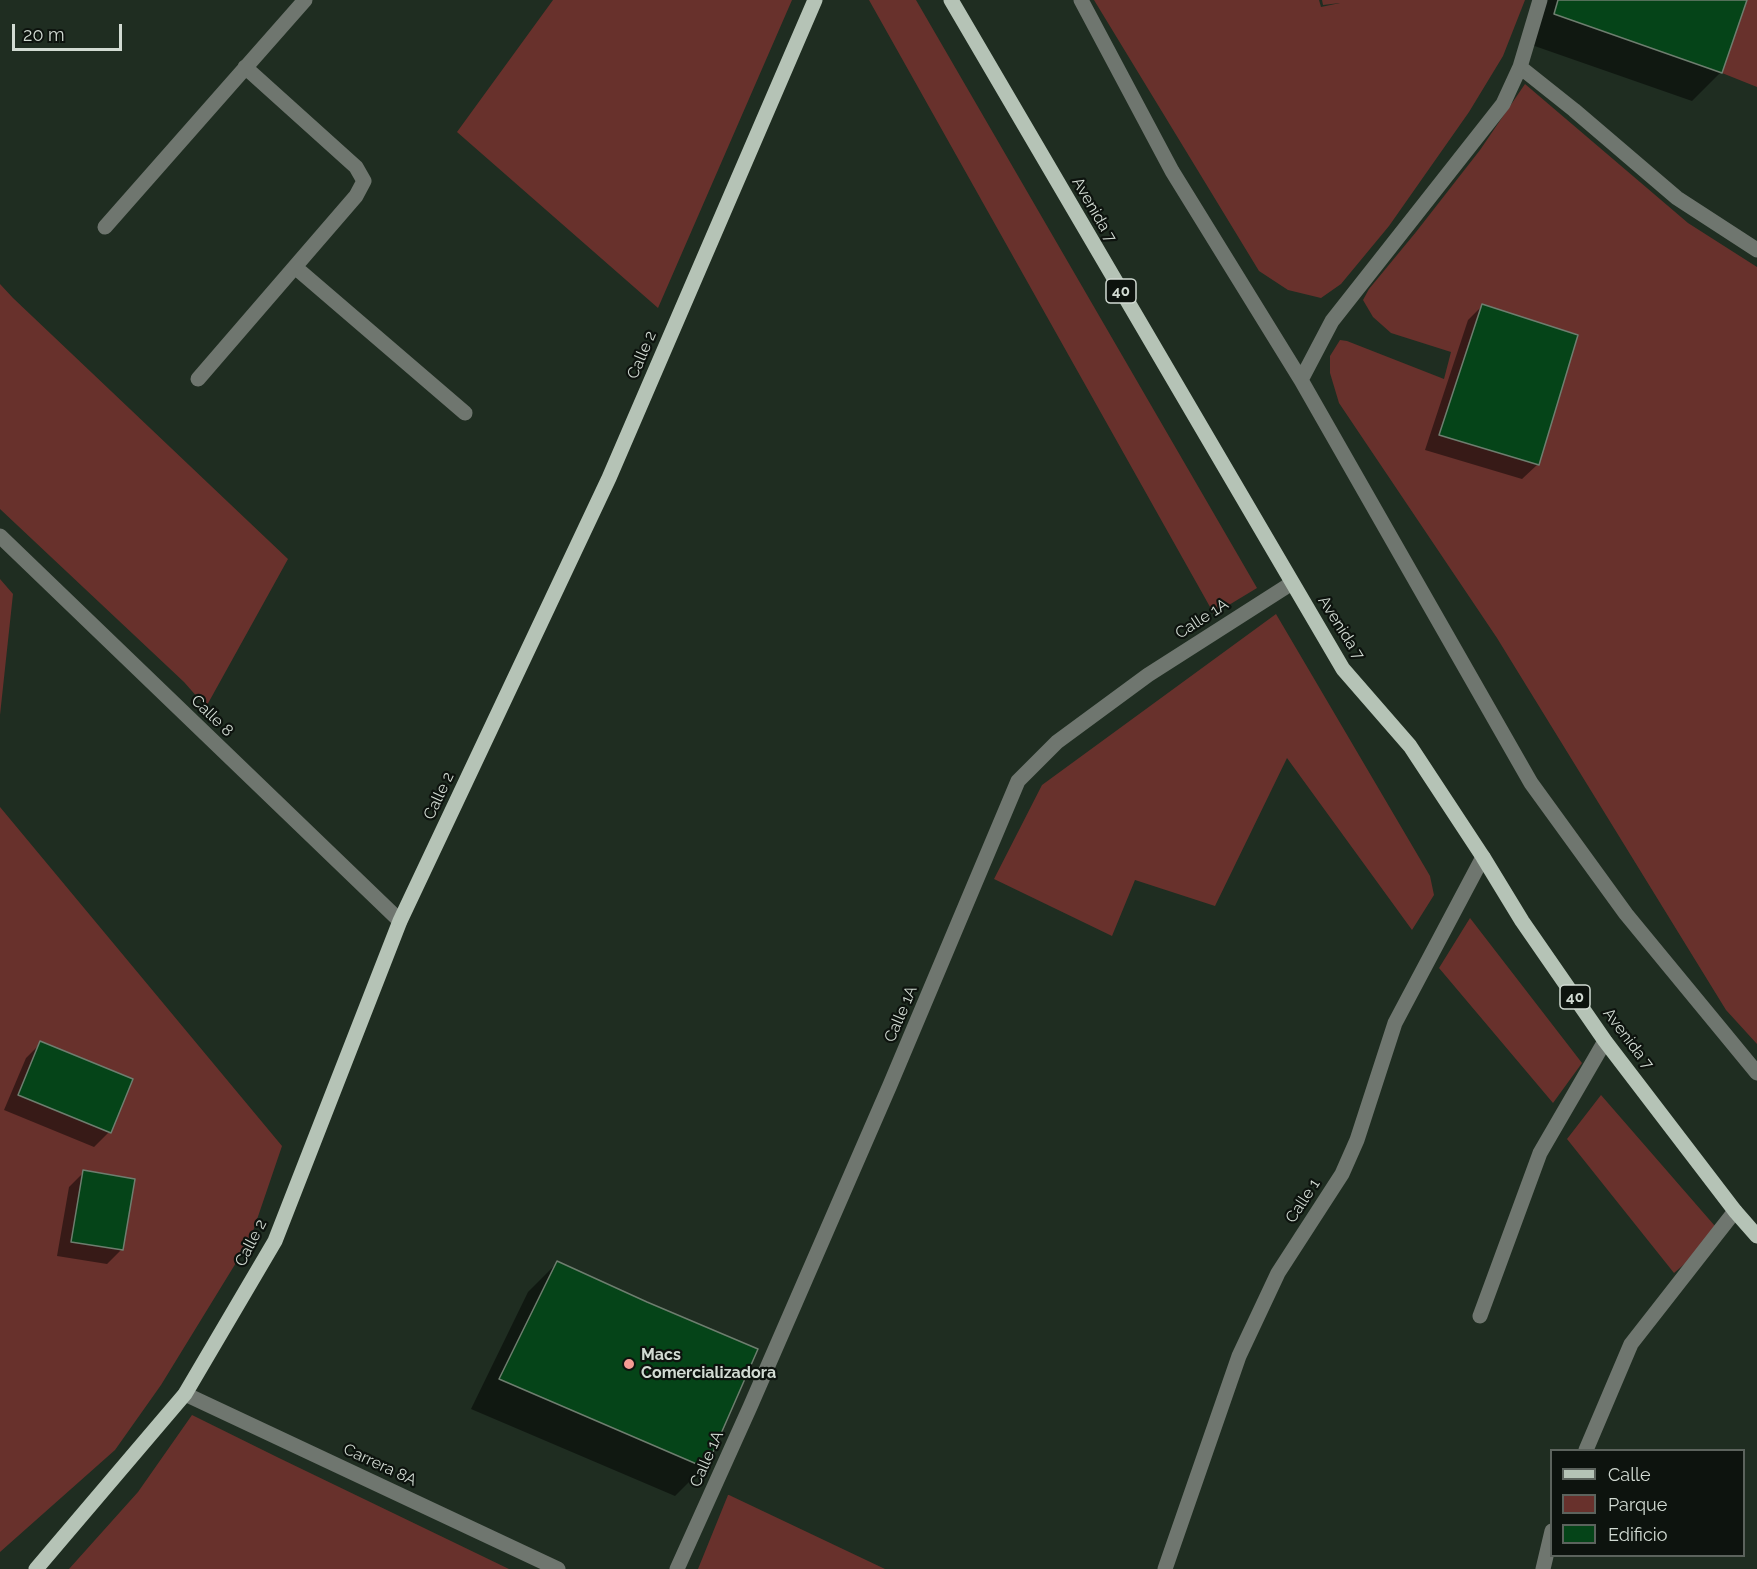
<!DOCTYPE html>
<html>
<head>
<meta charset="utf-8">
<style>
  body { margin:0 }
  #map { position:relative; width:1757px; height:1569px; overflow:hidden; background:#1f2d21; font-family:Raleway,sans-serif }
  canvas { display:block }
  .legend { position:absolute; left:1550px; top:1449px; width:195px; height:108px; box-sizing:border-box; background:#0d130e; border:2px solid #5c635d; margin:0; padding:8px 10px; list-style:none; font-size:18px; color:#d2dbd3 }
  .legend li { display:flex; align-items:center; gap:12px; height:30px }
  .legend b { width:30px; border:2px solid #5c635d }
  .scale { position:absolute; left:12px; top:24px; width:110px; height:27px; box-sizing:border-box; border:3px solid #d2dbd3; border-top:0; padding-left:8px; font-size:18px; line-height:21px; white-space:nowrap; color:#d2dbd3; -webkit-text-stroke:4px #0d130e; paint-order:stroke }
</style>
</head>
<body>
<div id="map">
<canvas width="1757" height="1569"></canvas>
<ul class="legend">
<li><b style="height:8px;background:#b5c3b6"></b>Calle</li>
<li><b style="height:16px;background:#68312c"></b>Parque</li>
<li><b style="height:16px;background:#054418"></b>Edificio</li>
</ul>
<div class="scale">20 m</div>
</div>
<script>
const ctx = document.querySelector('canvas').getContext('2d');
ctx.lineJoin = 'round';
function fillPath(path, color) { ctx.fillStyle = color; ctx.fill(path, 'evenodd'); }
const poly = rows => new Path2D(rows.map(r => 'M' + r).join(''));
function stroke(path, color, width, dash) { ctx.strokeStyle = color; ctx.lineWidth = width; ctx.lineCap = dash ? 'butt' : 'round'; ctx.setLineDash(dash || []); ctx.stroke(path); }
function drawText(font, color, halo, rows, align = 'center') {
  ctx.font = font + ' Raleway,sans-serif'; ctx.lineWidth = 4.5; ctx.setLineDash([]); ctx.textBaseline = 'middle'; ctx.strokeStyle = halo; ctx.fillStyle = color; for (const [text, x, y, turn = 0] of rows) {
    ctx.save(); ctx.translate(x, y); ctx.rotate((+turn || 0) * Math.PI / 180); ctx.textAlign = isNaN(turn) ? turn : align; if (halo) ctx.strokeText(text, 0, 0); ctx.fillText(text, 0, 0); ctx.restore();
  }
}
const green = poly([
  [553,0,792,0,658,308,457,132],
  [869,0,916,0,1257,588,1214,614],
  [1094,0,1319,0,1321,7,1340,3,1323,5,1322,0,1525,0,1503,56,1469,112,1389,226,1341,284,1321,298,1288,290,1259,271],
  [1747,0,1757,0,1757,87,1722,73],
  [1525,84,1688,223,1757,267,1757,1044,1726,1010,1497,638,1339,403,1330,373,1330,356,1340,340,1347,341,1444,379,1451,352,1391,333,1373,317,1363,300,1369,289,1416,232,1480,150],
  [0,284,13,298,288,559,206,707,184,682,0,509],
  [0,579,13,594,0,715],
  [1276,614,1430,876,1434,895,1412,930,1287,758,1215,906,1135,880,1112,936,994,879,1042,785],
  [0,807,282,1146,250,1240,161,1385,115,1450,0,1552],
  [1470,918,1582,1063,1553,1103,1439,968],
  [1601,1095,1721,1233,1674,1273,1567,1139],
  [192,1415,279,1458,509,1569,69,1569,138,1492],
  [728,1495,729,1495,885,1569,698,1569]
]);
const shadow = poly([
  [1540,0,1746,0,1721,72,1692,101,1526,43],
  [1483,305,1576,336,1537,465,1522,479,1425,450,1468,320],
  [41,1043,109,1132,94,1147,4,1110,26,1058],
  [84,1172,122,1249,107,1264,57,1256,69,1187],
  [557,1263,646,1304,756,1349,704,1467,675,1496,471,1409,528,1292]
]);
const building = poly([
  [1558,0,1747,0,1722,73,1554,14,1558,0],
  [1482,304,1578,335,1539,465,1439,435,1482,304],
  [40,1041,133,1079,111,1133,18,1095,40,1041],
  [83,1170,135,1179,123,1250,71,1242,83,1170],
  [557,1261,647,1302,758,1349,706,1468,499,1379,557,1261]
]);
const minor = poly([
  [1081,0,1172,171,1301,380,1531,783,1626,914,1757,1073],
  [1520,67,1574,110,1677,198,1757,250],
  [105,227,305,0],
  [295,267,465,413],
  [198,379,356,196,364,181,356,167,245,67],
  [1301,380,1332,321,1503,104,1520,67,1540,0],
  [0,536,400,921],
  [1480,1316,1540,1153,1605,1041],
  [185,1394,558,1569],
  [1586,1450,1631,1344,1735,1211],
  [677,1569,750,1407,890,1085,1018,781,1057,742,1148,675,1292,583],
  [1165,1569,1239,1356,1278,1273,1342,1174,1357,1140,1395,1023,1483,857],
  [1543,1569,1552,1531]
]);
const major = poly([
  [951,0,1343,669,1410,746,1483,857,1522,921,1605,1041,1735,1211,1757,1236],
  [36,1569,185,1394,275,1241,400,921,609,478,815,0]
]);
const markers = [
  [629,1364,6,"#f59c93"]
];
const shields = [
  [1121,291,30],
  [1575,997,30]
];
const shieldNames = [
  ["40",1121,291],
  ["40",1575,997]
];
const streetNames = [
  ["Avenida 7",1094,210,60],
  ["Calle 2",642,355,-67],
  ["Calle 1A",1202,619,-33],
  ["Avenida 7",1341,628,58],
  ["Calle 8",212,716,44],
  ["Calle 2",439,796,-65],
  ["Calle 1A",901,1014,-67],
  ["Avenida 7",1628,1039,53],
  ["Calle 1",1303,1201,-57],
  ["Calle 2",251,1243,-63],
  ["Calle 1A",707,1459,-66],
  ["Carrera 8A",380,1465,25]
];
const poiNames = [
  ["Macs",641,1355],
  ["Comercializadora",641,1373]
];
fillPath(green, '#68312c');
fillPath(shadow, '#0007');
fillPath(building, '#054418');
stroke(building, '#6e7e6f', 1.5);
stroke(minor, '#6f766f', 15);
stroke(major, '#b5c3b6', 15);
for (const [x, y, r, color] of markers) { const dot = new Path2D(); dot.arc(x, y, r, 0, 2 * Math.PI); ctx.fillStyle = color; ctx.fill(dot); stroke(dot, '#0d130e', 2); }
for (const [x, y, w] of shields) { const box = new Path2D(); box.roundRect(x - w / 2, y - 12, w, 24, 4.5); ctx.fillStyle = '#0d130e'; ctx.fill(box); stroke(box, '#d2dbd3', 1.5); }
drawText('bold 15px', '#d2dbd3', null, shieldNames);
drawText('16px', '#d2dbd3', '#0d130e', streetNames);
drawText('bold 16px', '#d2dbd3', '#0d130e', poiNames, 'left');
</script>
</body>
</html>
